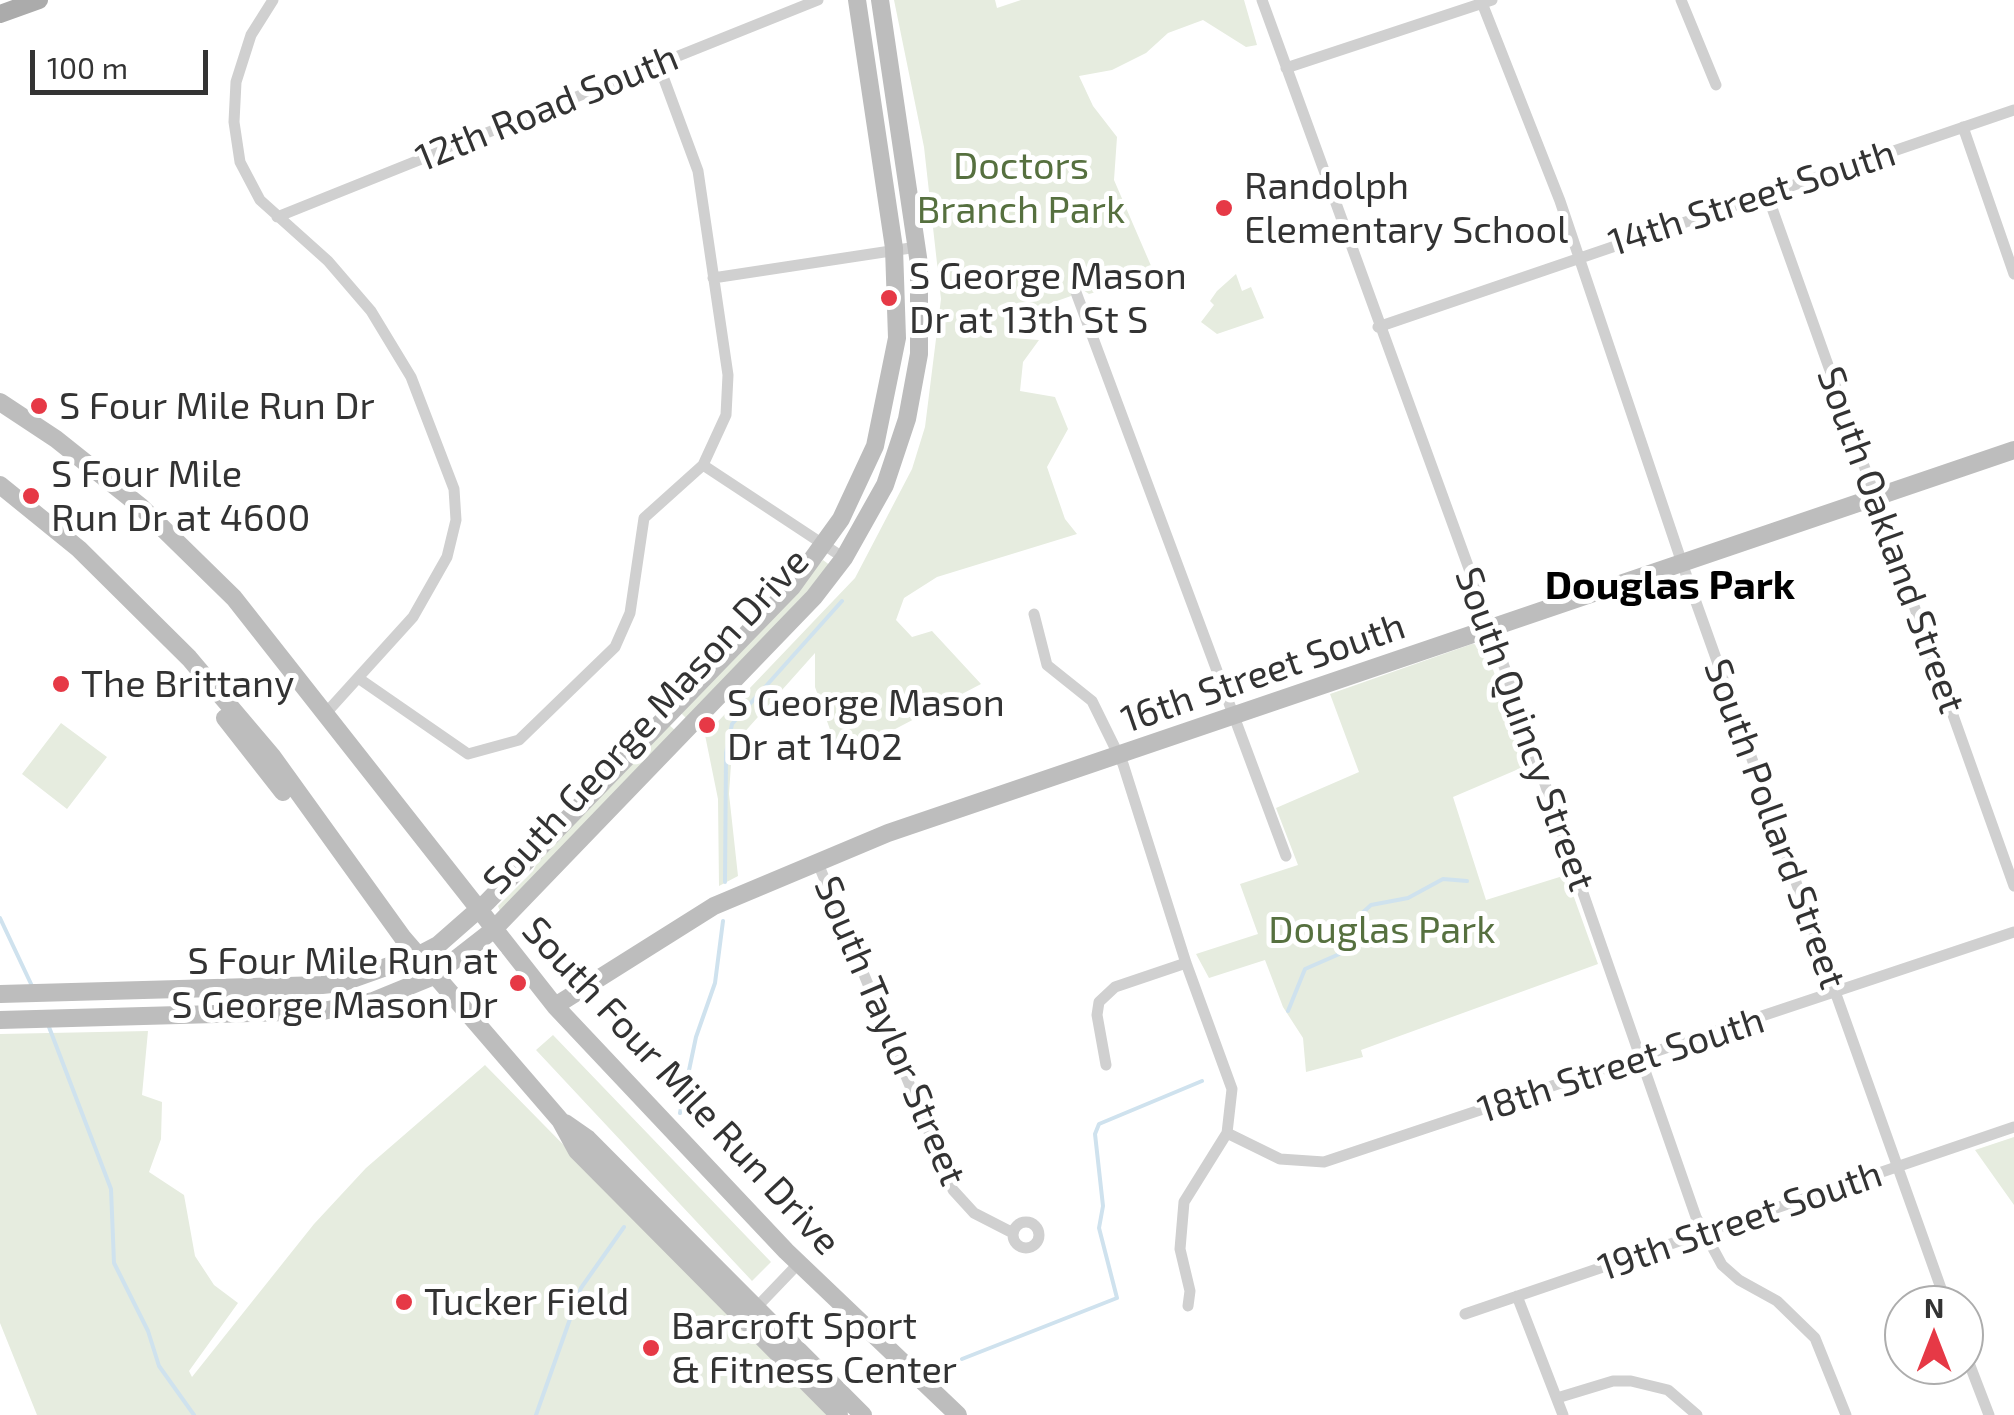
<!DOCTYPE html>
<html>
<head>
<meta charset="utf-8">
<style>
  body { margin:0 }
  #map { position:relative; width:2014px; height:1415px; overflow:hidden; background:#fff; font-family:"Exo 2",sans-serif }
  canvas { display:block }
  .north { position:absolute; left:1884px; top:1285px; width:100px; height:100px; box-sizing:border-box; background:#fff; border:2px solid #adadad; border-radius:50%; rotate:0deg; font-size:28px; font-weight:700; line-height:40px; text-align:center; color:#333 }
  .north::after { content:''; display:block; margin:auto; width:35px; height:45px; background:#e63946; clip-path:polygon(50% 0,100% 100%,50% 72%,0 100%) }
  .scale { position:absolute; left:30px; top:50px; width:178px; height:45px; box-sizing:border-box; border:5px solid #333; border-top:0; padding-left:12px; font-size:30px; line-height:35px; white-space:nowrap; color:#333; -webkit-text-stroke:8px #fff; paint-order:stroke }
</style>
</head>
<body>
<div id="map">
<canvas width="2014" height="1415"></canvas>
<div class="north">N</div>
<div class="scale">100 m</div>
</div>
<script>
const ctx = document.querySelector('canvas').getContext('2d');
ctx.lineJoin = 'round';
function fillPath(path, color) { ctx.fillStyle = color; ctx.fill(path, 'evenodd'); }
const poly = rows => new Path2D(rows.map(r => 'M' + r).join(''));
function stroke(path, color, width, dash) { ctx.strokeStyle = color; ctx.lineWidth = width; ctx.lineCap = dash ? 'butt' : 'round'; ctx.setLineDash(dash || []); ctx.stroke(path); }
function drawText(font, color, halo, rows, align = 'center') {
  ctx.font = font + ' "Exo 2",sans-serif'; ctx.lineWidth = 10; ctx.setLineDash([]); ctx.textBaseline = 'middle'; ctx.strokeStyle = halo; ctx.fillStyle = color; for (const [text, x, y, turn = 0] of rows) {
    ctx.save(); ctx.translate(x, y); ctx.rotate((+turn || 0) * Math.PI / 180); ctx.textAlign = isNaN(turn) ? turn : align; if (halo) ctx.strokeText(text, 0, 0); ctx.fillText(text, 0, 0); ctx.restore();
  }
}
const green = poly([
  [894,0,995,0,997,8,1021,0,1244,0,1257,45,1246,47,1203,20,1168,33,1146,53,1112,70,1079,76,1093,106,1117,137,1114,180,1155,275,1089,294,1074,284,1071,296,1012,317,1012,338,1039,340,1023,362,1020,391,1055,397,1068,429,1047,467,1065,519,1077,534,937,577,904,598,896,620,912,637,932,631,981,684,840,758,815,687,815,653,741,736,731,764,729,794,738,876,719,886,718,799,705,735,855,578,912,469,925,427,941,299,924,147],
  [1236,274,1242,291,1251,287,1264,318,1217,334,1201,322,1214,305,1210,301,1217,291],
  [823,560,831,566,687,719,680,712],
  [1472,644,1484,645,1528,765,1453,797,1486,900,1566,875,1598,964,1361,1050,1363,1057,1306,1072,1303,1038,1283,1007,1265,960,1209,978,1196,954,1258,934,1240,884,1298,865,1276,808,1359,772,1330,694],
  [61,723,107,757,67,809,22,774],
  [668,724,676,731,500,911,498,906,533,871,543,851],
  [148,1031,142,1095,162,1102,161,1139,149,1172,184,1195,195,1256,214,1285,238,1303,189,1371,192,1377,314,1224,366,1168,485,1065,829,1415,37,1415,0,1323,0,1034],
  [553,1035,771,1262,752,1281,536,1050],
  [2014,1137,2014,1205,1975,1150]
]);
const stream = poly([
  [725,882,726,753,732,724,842,601],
  [0,918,32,986],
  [1288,1011,1305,969,1344,952,1352,945,1360,915,1371,905,1408,898,1443,879,1467,881],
  [49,1027,111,1189,114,1263,148,1331,159,1366,194,1415],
  [680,1113,696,1037,715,983,723,921],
  [962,1359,1117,1298,1099,1228,1103,1206,1095,1134,1099,1124,1202,1081],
  [536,1415,581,1288,624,1227]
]);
const street = poly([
  [273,0,251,35,236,82,234,122,240,162,260,200,328,261,371,311,411,377,454,489,456,520,447,557,413,617,326,713],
  [1262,0,1491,629,1696,1217,1722,1265,1739,1280,1777,1301,1815,1338,1846,1415],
  [1681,0,1716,85],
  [1482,3,1560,201,1682,563,1947,1305],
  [1286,68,1492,0],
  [1963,127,2014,274],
  [1767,194,2014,886],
  [277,217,818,0],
  [713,278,917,247],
  [1074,287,1286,856],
  [1378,327,2014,110],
  [703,465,844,558],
  [1034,614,1047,665,1092,701,1123,764,1186,963,1232,1089,1227,1133,1184,1202,1180,1249,1190,1291,1188,1306],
  [361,680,468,754,519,740,615,647,630,613,644,518,703,465,726,415,728,375,698,171,658,63],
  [817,861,953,1190,974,1213,1013,1233],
  [1106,1065,1097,1015,1099,1002,1115,987,1186,963],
  [1227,1133,1280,1159,1324,1162,2014,932],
  '1013 1235a13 13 0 1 1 26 0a13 13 0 1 1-26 0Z',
  [1517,1296,1563,1415],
  [753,1311,798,1264],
  [1465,1314,2014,1127],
  [1964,1350,1989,1415],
  [1557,1398,1613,1381,1631,1381,1668,1390,1697,1415]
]);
const secondary = poly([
  [0,402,56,439,140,506,234,598,555,1006,786,1251,958,1415],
  [0,485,79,549,189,658,272,756,403,938,560,1120,577,1151,839,1415],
  [225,718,283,792],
  [0,994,322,985,341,983,417,956,438,945,487,902,792,587,841,519,875,446,897,338,894,248,857,0],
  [555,1006,714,906,888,833,2014,450],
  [0,1020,323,1011,373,1001,434,976,493,930,814,597,844,558,885,485,907,419,919,354,919,264,880,0],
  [565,1123,588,1139,863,1415]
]);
const primary = poly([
  [0,14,39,0]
]);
const markers = [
  [1224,208,10,"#e63946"],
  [889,298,10,"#e63946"],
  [39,406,10,"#e63946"],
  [31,496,10,"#e63946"],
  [61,684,10,"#e63946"],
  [707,725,10,"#e63946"],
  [518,983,10,"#e63946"],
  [404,1302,10,"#e63946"],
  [651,1348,10,"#e63946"]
];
const streetNames = [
  ["12th Road South",547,108,-22],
  ["14th Street South",1752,198,-18],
  ["South Oakland Street",1891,540,70],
  ["16th Street South",1263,673,-19],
  ["South George Mason Drive",646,721,-47],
  ["South Quincy Street",1525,729,70],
  ["South Pollard Street",1775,824,70],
  ["South Taylor Street",890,1031,67],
  ["18th Street South",1621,1065,-18],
  ["South Four Mile Run Drive",681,1086,47],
  ["19th Street South",1740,1221,-19]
];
const parkNames = [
  ["Doctors",1021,166],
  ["Branch Park",1021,210],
  ["Douglas Park",1382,930]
];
const poiNames = [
  ["Randolph",1244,186],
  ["Elementary School",1244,230],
  ["S George Mason",909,276],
  ["Dr at 13th St S",909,320],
  ["S Four Mile Run Dr",59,406],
  ["S Four Mile",51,474],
  ["Run Dr at 4600",51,518],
  ["The Brittany",81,684],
  ["S George Mason",727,703],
  ["Dr at 1402",727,747],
  ["S Four Mile Run at",498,961,"right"],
  ["S George Mason Dr",498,1005,"right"],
  ["Tucker Field",424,1302],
  ["Barcroft Sport",671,1326],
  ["& Fitness Center",671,1370]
];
const neighbourhoodNames = [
  ["Douglas Park",1670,586]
];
fillPath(green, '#e6ecdf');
stroke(stream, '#cfe2ee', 4);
stroke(street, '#d0d0d0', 11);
stroke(secondary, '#bdbdbd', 18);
stroke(primary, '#ababab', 18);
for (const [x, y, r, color] of markers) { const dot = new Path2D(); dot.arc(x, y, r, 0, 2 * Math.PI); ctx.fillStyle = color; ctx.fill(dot); stroke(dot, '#fff', 4); }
drawText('38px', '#333', '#fff', streetNames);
drawText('38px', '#56703f', '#fff', parkNames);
drawText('38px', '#333', '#fff', poiNames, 'left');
drawText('bold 40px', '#000', '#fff', neighbourhoodNames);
</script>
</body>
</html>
